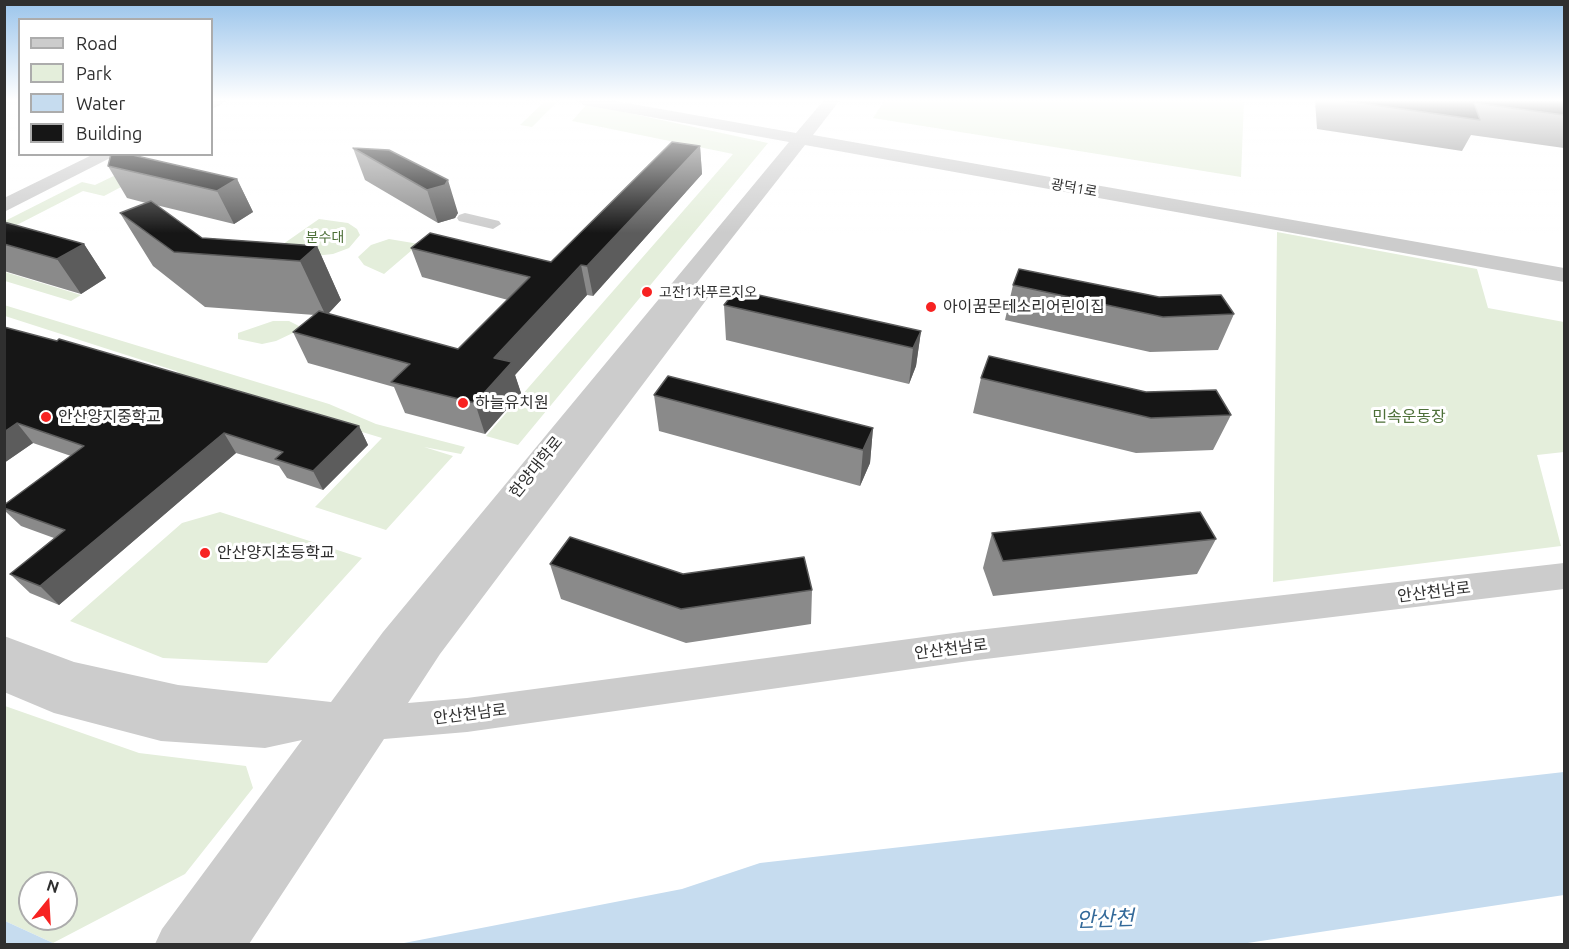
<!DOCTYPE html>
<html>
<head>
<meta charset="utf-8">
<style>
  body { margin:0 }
  #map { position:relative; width:1569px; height:949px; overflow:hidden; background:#fff; font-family:Ubuntu,sans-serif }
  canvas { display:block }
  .frame { position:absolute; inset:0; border:6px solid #2f2f2f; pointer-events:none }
  .legend { position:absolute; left:18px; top:18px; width:195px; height:138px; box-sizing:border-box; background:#fff; border:2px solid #acacac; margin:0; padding:8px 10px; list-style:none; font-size:18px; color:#2f2f2f }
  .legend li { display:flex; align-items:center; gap:12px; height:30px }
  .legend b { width:30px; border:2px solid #acacac }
  .north { position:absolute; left:18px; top:871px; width:60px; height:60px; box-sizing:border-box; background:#fff; border:2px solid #acacac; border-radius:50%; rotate:18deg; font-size:16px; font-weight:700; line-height:24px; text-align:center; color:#2f2f2f }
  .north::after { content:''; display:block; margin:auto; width:21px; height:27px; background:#f72221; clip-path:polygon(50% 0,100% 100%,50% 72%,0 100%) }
</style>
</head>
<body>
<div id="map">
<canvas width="1569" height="949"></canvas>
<div class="frame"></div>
<ul class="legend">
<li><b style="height:8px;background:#ccc"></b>Road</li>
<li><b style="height:16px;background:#e4eedb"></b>Park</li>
<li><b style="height:16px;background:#c6dcef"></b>Water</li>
<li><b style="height:16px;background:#161616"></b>Building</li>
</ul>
<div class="north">N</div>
</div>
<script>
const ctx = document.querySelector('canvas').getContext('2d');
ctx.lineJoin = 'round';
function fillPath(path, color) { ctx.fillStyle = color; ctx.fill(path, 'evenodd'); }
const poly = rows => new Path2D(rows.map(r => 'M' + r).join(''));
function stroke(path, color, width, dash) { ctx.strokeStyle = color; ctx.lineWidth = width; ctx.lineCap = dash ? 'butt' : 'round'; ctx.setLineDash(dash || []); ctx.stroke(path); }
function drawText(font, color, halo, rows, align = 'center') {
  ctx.font = font + ' Ubuntu,"Noto Sans KR",sans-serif'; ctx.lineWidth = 6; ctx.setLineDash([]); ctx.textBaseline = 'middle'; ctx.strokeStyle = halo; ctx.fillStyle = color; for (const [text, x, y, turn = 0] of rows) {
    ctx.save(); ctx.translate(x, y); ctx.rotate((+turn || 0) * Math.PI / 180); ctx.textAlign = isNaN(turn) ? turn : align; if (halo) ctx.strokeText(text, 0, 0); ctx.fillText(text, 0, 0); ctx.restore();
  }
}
const green = poly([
  [525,100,559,100,532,127,520,125,543,103],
  [885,100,1244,100,1241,177,873,118],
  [587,104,768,143,518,445,486,436,733,154,572,121],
  [122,172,142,176,104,196,83,191,5,231,5,221,82,182,95,185],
  [319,219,348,223,357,229,360,235,349,248,333,254,314,256,276,249],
  [1277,232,1477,269,1488,308,1564,322,1564,452,1537,455,1561,546,1273,582],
  [389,239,419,244,384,274,364,265,358,257,371,245],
  [5,272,81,295,71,301,5,281],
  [4,305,329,404,376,424,465,447,461,454,424,447,453,456,386,530,315,507,382,438,190,380,176,371,5,316],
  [273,321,289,321,299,326,295,332,276,341,262,344,238,339,238,333],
  [220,512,362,558,267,663,163,658,70,621,182,523],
  [5,706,139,753,246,766,253,788,185,874,53,943,5,921],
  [30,883,66,883,66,919,30,919]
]);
const water = poly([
  [1564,772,1564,895,1241,944,399,944,682,889,760,863],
  [5,921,53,943,78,944,5,944]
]);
const minor = poly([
  [465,213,499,221,501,224,493,229,459,221,457,218,459,215,465,213]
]);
const tertiary = poly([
  [212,100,229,100,212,109,212,100],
  [576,100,610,100,796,133,824,100,840,100,813,135,1564,268,1564,282,805,145,692,289,707,289,710,294,707,299,440,654,408,703,467,698,969,631,1564,563,1564,589,969,661,467,732,384,739,249,944,155,944,162,929,302,740,265,748,161,741,54,713,4,692,4,636,74,662,178,685,331,702,383,632,789,142,584,105,576,100],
  [94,154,118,154,4,212,4,198,94,154]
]);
const wall = poly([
  [1315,100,1564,100,1564,148,1471,135,1462,151,1317,129],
  [700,146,702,174,593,296,587,295,515,375,521,393,485,434,405,413,394,387,308,363,293,332,315,315,205,307,153,266,120,213,146,203,127,198,108,166,237,179,253,212,234,224,156,205,202,238,317,246,341,300,328,314,458,349,508,300,422,277,411,248,551,262],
  [353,148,389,150,458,213,455,218,438,223,365,180],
  [4,222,84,244,106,278,81,294,4,271],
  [1013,285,1234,314,1218,350,1150,352,1005,320],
  [724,305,921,331,916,366,909,384,726,340],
  [4,327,359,426,368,445,323,490,287,478,279,466,236,453,59,605,30,593,10,574,54,538,21,526,4,510,4,505,71,456,33,443,4,463],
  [981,378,1231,415,1213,450,1136,453,973,413],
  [654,395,873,428,870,463,860,486,659,431],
  [992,533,1216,539,1197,574,993,596,983,568],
  [550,564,683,574,812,590,811,624,686,643,561,599]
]);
const shadedWall = poly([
  [700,146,702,174,593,296,587,266],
  [237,179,253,212,234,224,217,191],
  [448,180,458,213,455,218,438,223,427,190],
  [84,244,106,278,81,294,57,259],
  [317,246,341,300,326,316,300,261],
  [581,265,587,295,515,375,521,393,485,434,475,403,494,358],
  [921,331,916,366,909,384,913,348],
  [17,423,33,443,4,463,4,432],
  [359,426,368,445,323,490,313,471],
  [873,428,870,463,860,486,863,450],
  [224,433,236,453,59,605,40,586]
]);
const building = poly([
  [1338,100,1564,100,1564,115,1474,103,1480,120,1338,100],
  [672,142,700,146,587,266,581,265,494,358,512,362,475,403,391,382,410,364,293,332,319,311,458,349,530,277,411,248,430,233,551,262,672,142],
  [353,148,389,150,448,180,445,185,427,190,353,148],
  [111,154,128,154,237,179,217,191,108,166,111,154],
  [151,201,202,238,317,246,300,261,174,252,120,213,151,201],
  [4,222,84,244,57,259,4,244,4,222],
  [1019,269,1159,297,1221,295,1234,314,1163,317,1013,285,1019,269],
  [736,290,921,331,913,348,724,305,736,290],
  [4,327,57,341,59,339,359,426,313,471,275,459,283,452,224,433,40,586,10,574,65,530,4,508,4,505,84,446,17,423,4,432,4,327],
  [989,356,1146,392,1216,390,1231,415,1151,418,981,378,989,356],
  [668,376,873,428,863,450,654,395,668,376],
  [1200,512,1216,539,1003,561,992,533,1200,512],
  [570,537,683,574,804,557,812,590,681,609,550,564,570,537]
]);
const markers = [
  [647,292,6,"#f72221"],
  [931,307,6,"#f72221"],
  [463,403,6,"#f72221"],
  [46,417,6,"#f72221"],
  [205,553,6,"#f72221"]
];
const farStreetnames = [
  ["광덕1로",1074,188,10]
];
const farParknames = [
  ["분수대",325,237]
];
const farPoinames = [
  ["고잔1차푸르지오",659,292]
];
const poiNames = [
  ["아이꿈몬테소리어린이집",943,307],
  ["하늘유치원",475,403],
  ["안산양지중학교",58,417],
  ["안산양지초등학교",217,553]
];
const parkNames = [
  ["민속운동장",1409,417]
];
const streetNames = [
  ["한양대학로",536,467,-51],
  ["안산천남로",1434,592,-7],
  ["안산천남로",951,649,-7],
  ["안산천남로",470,714,-7]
];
const nearWaternames = [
  ["안산천",1105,919,-2]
];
fillPath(green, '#e4eedb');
fillPath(water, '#c6dcef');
fillPath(minor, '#ccc');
fillPath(tertiary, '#ccc');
fillPath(wall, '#8a8a8a');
fillPath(shadedWall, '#5c5c5c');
fillPath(building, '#161616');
stroke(building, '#5c5c5c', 1.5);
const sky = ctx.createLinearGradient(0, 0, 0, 233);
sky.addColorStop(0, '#9ac4eb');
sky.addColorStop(0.43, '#fff');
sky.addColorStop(1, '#ffffff00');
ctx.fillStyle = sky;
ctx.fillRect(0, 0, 1569, 233);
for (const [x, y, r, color] of markers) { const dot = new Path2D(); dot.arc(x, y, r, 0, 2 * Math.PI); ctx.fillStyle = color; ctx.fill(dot); stroke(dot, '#fff', 2); }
drawText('14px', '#2f2f2f', '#fff', farStreetnames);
drawText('14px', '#4d7038', '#fff', farParknames);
drawText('14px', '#2f2f2f', '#fff', farPoinames, 'left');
drawText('16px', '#2f2f2f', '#fff', poiNames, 'left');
drawText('16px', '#4d7038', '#fff', parkNames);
drawText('16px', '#2f2f2f', '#fff', streetNames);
drawText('italic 21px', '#346a9a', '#fff', nearWaternames);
</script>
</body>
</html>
